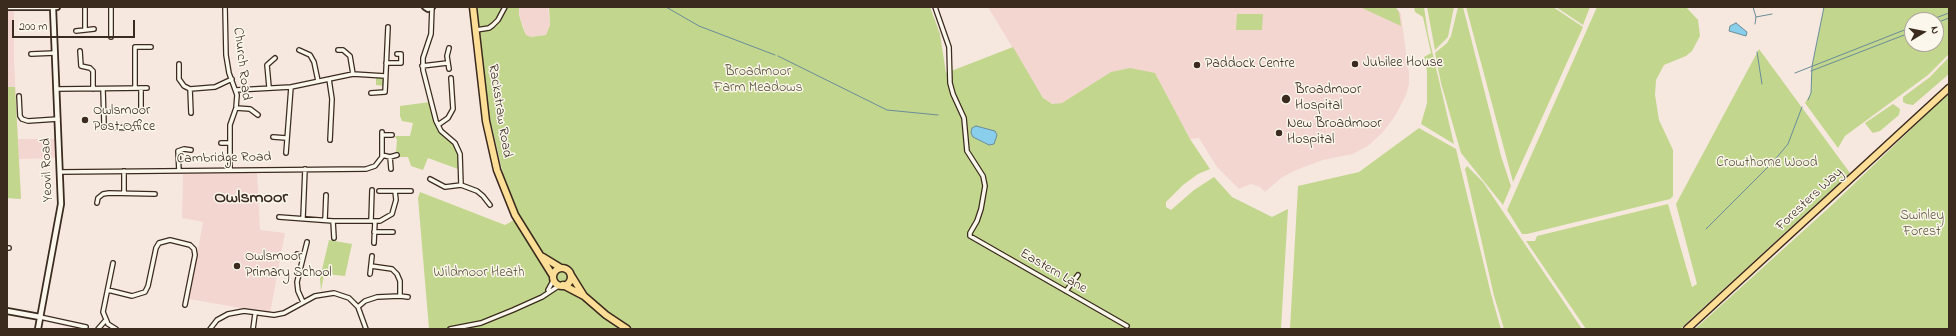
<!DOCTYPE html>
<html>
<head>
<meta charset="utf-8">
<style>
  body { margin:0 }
  #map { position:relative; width:1956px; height:336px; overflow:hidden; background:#f7e8df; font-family:"Indie Flower",sans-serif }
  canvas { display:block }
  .frame { position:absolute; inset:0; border:8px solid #3b2a1e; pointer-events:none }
  .north { position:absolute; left:1904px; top:12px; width:40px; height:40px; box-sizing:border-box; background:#fbf7ec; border:1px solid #aea59a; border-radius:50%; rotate:80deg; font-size:11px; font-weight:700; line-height:16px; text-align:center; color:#3b2a1e }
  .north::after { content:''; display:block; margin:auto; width:14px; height:18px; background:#3b2a1e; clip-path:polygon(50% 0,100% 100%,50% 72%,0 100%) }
  .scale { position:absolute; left:12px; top:20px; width:123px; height:18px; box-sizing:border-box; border:2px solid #3b2a1e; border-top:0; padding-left:5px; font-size:12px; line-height:14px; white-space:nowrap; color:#3b2a1e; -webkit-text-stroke:3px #fbf7ec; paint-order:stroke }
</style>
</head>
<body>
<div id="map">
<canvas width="1956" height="336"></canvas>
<div class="frame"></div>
<div class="north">N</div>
<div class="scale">200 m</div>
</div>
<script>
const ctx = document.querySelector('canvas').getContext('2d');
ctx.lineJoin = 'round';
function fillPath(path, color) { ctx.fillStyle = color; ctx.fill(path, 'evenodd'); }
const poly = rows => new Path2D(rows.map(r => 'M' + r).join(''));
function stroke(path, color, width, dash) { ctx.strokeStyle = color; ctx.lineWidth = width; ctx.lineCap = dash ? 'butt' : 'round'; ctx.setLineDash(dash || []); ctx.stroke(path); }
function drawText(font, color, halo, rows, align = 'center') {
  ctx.font = font + ' "Indie Flower",sans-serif'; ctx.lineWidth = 3; ctx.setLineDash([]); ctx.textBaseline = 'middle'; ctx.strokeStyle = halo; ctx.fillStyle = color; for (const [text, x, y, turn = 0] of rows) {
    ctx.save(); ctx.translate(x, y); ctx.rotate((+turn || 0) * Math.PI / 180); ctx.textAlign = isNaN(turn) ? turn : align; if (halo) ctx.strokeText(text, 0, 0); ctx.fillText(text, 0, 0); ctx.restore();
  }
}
const built = poly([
  [519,7,548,7,550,25,546,35,530,37,526,35,519,15],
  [988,7,1396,7,1401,14,1403,30,1409,74,1409,84,1406,95,1395,116,1383,132,1369,145,1353,154,1323,160,1296,170,1281,178,1265,192,1260,187,1251,184,1239,189,1217,167,1199,138,1190,139,1155,73,1111,72,1062,103,1055,104,1049,103,1043,98],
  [7,11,14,11,14,60,18,139,55,139,56,158,19,159,21,199,7,198],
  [257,173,260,230,285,233,270,313,189,299,203,222,182,218,183,174]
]);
const green = poly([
  [477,7,519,7,519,15,523,28,526,35,531,37,546,35,550,25,549,7,930,7,940,34,946,73,1013,47,1043,98,1052,104,1062,103,1111,72,1130,68,1155,73,1190,139,1210,169,1198,174,1183,185,1166,202,1166,207,1171,210,1194,190,1214,177,1232,197,1272,217,1288,209,1281,329,429,329,418,198,420,192,505,225,514,220,487,106],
  [523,225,533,241,535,253,520,229],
  [1360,7,1395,7,1399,12,1401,26],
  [1414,7,1424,7,1428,34,1454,144,1421,124,1427,103,1427,71,1424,57,1431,53,1423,17,1415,12],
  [1427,7,1454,7,1448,37,1435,50],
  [1458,7,1463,7,1501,156,1511,186,1503,205,1461,153,1441,83,1435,53,1447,43,1451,36],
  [1466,7,1553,7,1583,27,1513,182],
  [1556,7,1590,7,1583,25],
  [1597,7,1686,7,1698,20,1700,36,1692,51,1686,56,1664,65,1656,80,1655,95,1659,120,1673,150,1673,196,1670,199,1527,234,1522,234,1507,210],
  [1824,7,1949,7,1949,54,1928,75,1845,136,1838,148,1805,103,1811,93,1812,66],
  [1912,20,1936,20,1936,44,1912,44],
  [1237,14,1263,14,1262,30,1236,30],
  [1759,49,1850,173,1680,329,1586,329,1526,241,1535,241,1537,236,1668,204,1692,287,1697,284,1676,204],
  [1949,57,1949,74,1913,105,1907,104,1903,102,1903,97,1930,77],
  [376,77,385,77,385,86,376,85],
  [7,87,15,87,21,199,7,198],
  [1949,93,1949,329,1695,329,1833,204],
  [430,102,435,123,440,132,453,144,459,154,458,169,428,158,423,170,411,166,408,157,398,157,399,153,396,152,397,140,395,136,410,136,413,123,402,121,400,116,400,106],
  [1893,104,1900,109,1899,115,1880,131,1873,133,1871,131,1865,123],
  [1419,128,1456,149,1491,294,1501,329,1290,329,1298,186,1359,172],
  [1467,166,1483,182,1582,329,1504,329,1494,296,1471,195,1465,169],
  [329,240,352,244,345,276,324,274,321,291,320,278]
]);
const water = poly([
  [1736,23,1747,32,1746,36,1729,31,1730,26,1736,23],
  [976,126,995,131,997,135,994,144,989,145,973,137,971,133,972,128,976,126]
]);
const stream = poly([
  [666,7,699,26,775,55],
  [1753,7,1756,17,1755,24],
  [1948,7,1949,8],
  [1756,17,1772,14],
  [1930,20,1949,13],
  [1936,23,1949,18],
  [1757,52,1762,84],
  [778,56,887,110,938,115],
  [1811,71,1912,32],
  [1795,73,1912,27],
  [1808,100,1811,93,1812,66,1824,7],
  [1706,229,1773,162,1788,144,1802,107]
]);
const minor = poly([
  [85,7,85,30],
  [111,7,111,37],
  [225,7,226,55,229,73,237,95,236,108,230,125,230,170],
  [432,7,431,34,423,58,423,70,436,121,441,131,455,143,460,154,461,185],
  [935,7,949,47,950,83,953,94,964,118,967,151,983,176,985,186,981,209,977,221,970,233,970,236,1127,326],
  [476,30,489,28,493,25,498,20,505,7],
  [76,31,94,29],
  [299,50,310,55,314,62,318,81],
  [338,50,343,50,350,56,353,74],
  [80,51,81,66,90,68,93,71,93,89],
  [31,54,55,53],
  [386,63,401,63,401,54,397,54],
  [179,64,179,79,184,86,190,89,215,87,232,79],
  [422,66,447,63],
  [449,69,447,56,449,48],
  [329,79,332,99,330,140],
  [269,87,267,65,275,58],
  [135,88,135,47,151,47],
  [141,88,141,108],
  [57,89,147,88],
  [103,89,104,124,107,127,134,128],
  [190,89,191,113],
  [236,90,291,87,353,74,385,76],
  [371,93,385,92,388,27],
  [19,96,20,116,22,119,28,121,58,119],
  [236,108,250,109,258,115],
  [438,125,448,118,453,109,451,78],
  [382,135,392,135],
  [273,137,286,138],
  [221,143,230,143],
  [286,153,291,87],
  [382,155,390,157,397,155],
  [390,157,391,169],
  [124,171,124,193],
  [179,171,178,151,184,149,191,150],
  [60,172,366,169,375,166,382,157,382,132],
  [430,179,445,187,461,185],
  [461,185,477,191,483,196,490,205],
  [379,191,411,191],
  [97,203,98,198,103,194,109,193,155,194],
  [279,217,333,221,380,221,392,214,396,200,395,191],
  [303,218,305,169],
  [325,220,326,195],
  [333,221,334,238],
  [371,221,372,190],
  [374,232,393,232],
  [374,243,375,221],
  [7,248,9,248],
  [297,254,303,256],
  [113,263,103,312,108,324,116,329],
  [370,274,372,256],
  [108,290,132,296,145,292,148,286,156,248,159,243,170,240,190,245,194,249,195,255,185,305],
  [548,290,554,279],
  [1066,291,1078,275],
  [400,296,408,297],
  [303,302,298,291,297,282,307,242],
  [358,307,365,301,377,297,400,296,400,281,397,274,392,269,371,266],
  [40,317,86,327],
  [98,329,105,321],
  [210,329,217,320,228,314,244,311,274,315,284,313,315,296,334,293,349,298,358,307,366,329],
  [253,329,255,314],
  [450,329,481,323,513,310,542,297,560,285]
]);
const tertiary = poly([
  [7,7,57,7],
  [425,7,428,9,432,7],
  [7,311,40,317],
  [38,329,61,204,53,8]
]);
const primary = poly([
  [473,7,486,121,497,170,515,215,553,276],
  [543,257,561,268],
  '553 277a9 9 0 1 1 18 0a9 9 0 1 1-18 0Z',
  [571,275,584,296],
  [563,285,584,296,606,315,627,329],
  [1687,329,1949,88]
]);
const markers = [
  [1355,64,4,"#3b2a1e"],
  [1197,65,4,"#3b2a1e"],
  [1286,99,5,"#3b2a1e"],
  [85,120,4,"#3b2a1e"],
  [1279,133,4,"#3b2a1e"],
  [237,266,4,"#3b2a1e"]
];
const streetNames = [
  ["Church Road",241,64,83],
  ["Rackstraw Road",499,111,81],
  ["Cambridge Road",224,159,-1],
  ["Yeovil Road",48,170,-92],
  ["Foresters Way",1810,200,-43],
  ["Eastern Lane",1053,272,30]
];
const poiNames = [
  ["Jubilee House",1363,64],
  ["Paddock Centre",1205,65],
  ["Broadmoor",1295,91],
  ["Hospital",1295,107],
  ["Owlsmoor",93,112],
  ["Post Office",93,128],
  ["New Broadmoor",1287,125],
  ["Hospital",1287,141],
  ["Owlsmoor",245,258],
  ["Primary School",245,274]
];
const parkNames = [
  ["Broadmoor",758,73],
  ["Farm Meadows",758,89],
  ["Crowthorne Wood",1767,164],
  ["Swinley",1922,217],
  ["Forest",1922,233],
  ["Wildmoor Heath",479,274]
];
const districtNames = [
  ["Owlsmoor",251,199]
];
fillPath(built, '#f2d6cf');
fillPath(green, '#c2d78d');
fillPath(water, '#89ceeb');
stroke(water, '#6a8c99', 1);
stroke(stream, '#6a8c99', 1);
stroke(minor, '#3b2a1e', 6);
stroke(tertiary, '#3b2a1e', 8);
stroke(primary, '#3b2a1e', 9);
stroke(minor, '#fbf7ec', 3.5);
stroke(tertiary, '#fbf7ec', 4.5);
stroke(primary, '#fdde96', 6);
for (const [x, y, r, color] of markers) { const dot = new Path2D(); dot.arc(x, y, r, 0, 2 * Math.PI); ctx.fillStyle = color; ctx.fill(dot); stroke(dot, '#fbf7ec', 1.5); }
drawText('14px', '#3b2a1e', '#fbf7ec', streetNames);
drawText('14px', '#3b2a1e', '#fbf7ec', poiNames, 'left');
drawText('14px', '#5d553a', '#fbf7ec', parkNames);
drawText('bold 18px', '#3b2a1e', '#fbf7ec', districtNames);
</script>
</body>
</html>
